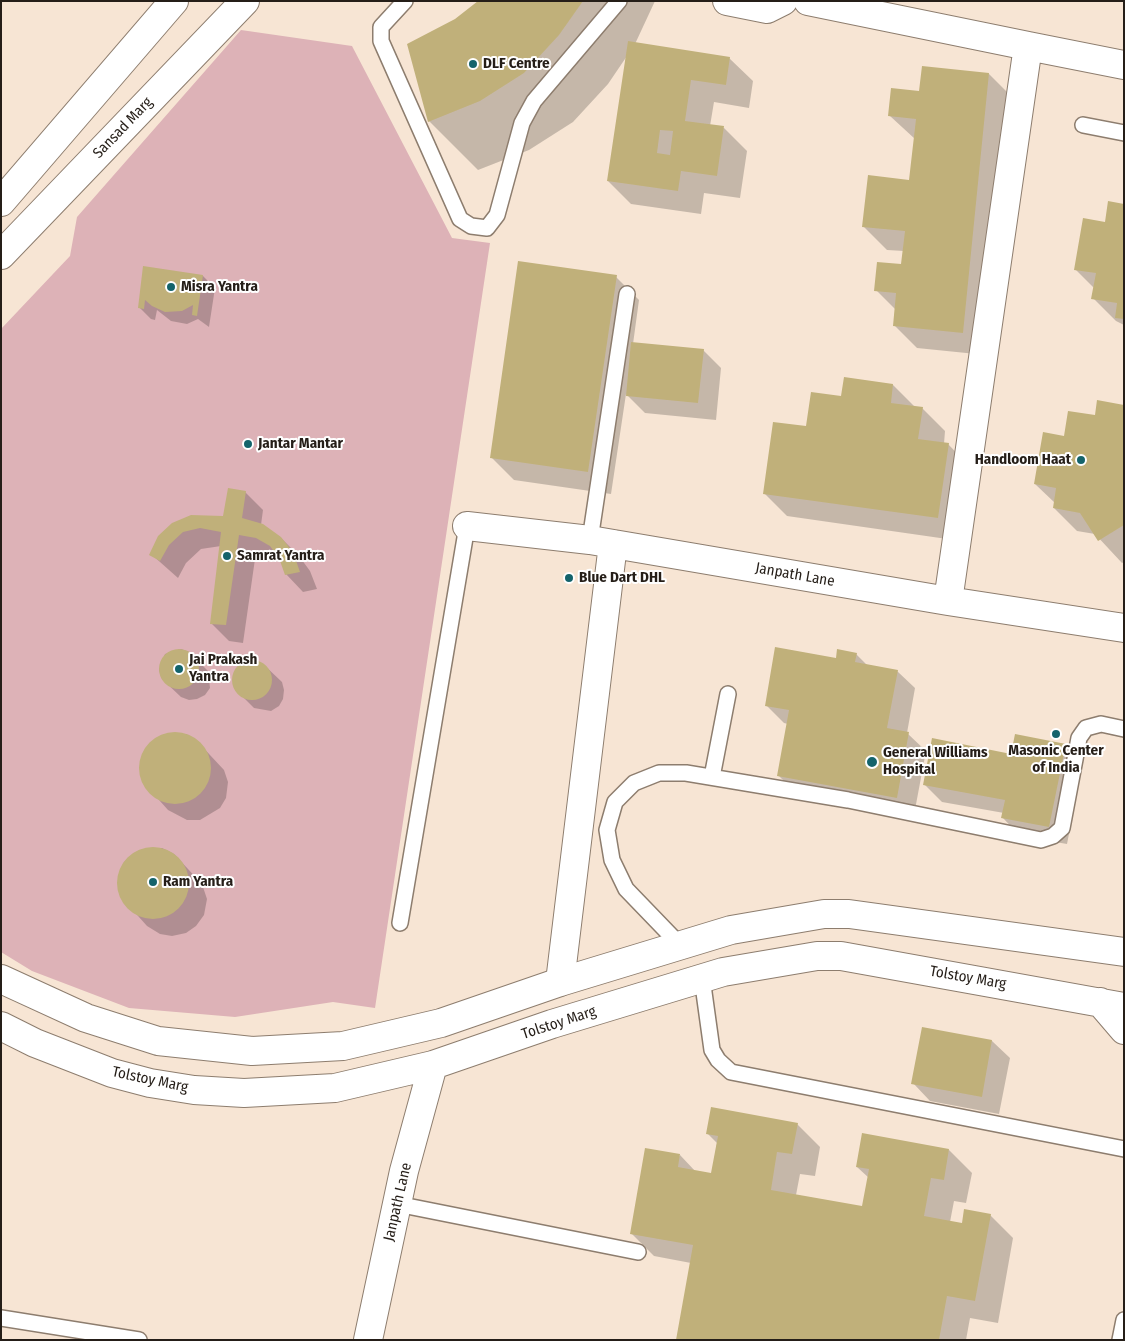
<!DOCTYPE html>
<html>
<head>
<meta charset="utf-8">
<style>
  body { margin:0 }
  #map { position:relative; width:1125px; height:1341px; overflow:hidden; background:#f7e5d4; font-family:"Fira Sans Condensed",sans-serif }
  canvas { display:block }
  .frame { position:absolute; inset:0; border:2px solid #251e18; pointer-events:none }
</style>
</head>
<body>
<div id="map">
<canvas width="1125" height="1341"></canvas>
<div class="frame"></div>
</div>
<script>
const ctx = document.querySelector('canvas').getContext('2d');
ctx.lineJoin = 'round';
function fillPath(path, color) { ctx.fillStyle = color; ctx.fill(path, 'evenodd'); }
const poly = rows => new Path2D(rows.map(r => 'M' + r).join(''));
function stroke(path, color, width, dash) { ctx.strokeStyle = color; ctx.lineWidth = width; ctx.lineCap = dash ? 'butt' : 'round'; ctx.setLineDash(dash || []); ctx.stroke(path); }
function drawText(font, color, halo, rows, align = 'center') {
  ctx.font = font + ' "Fira Sans Condensed",sans-serif'; ctx.lineWidth = 4; ctx.setLineDash([]); ctx.textBaseline = 'middle'; ctx.strokeStyle = halo; ctx.fillStyle = color; for (const [text, x, y, turn = 0] of rows) {
    ctx.save(); ctx.translate(x, y); ctx.rotate((+turn || 0) * Math.PI / 180); ctx.textAlign = isNaN(turn) ? turn : align; if (halo) ctx.strokeText(text, 0, 0); ctx.fillText(text, 0, 0); ctx.restore();
  }
}
const green = poly([
  [241,30,352,46,452,238,490,243,375,1008,333,1002,235,1017,129,1008,32,971,1,952,1,329,70,256,77,217]
]);
const shadow = poly([
  [479,1,655,1,635,44,729,58,753,81,749,108,714,102,710,126,724,128,747,151,740,198,704,193,701,214,631,204,608,181,627,56,608,84,573,122,529,150,478,170,429,121,456,20],
  [989,74,1012,97,986,355,917,348,894,325,896,310,876,290,902,265,904,251,887,250,864,227,911,181,915,139,890,116,921,92],
  [1124,205,1124,325,1116,321,1093,298,1094,288,1075,269,1106,223],
  [144,268,203,276,215,288,209,327,198,319,187,324,171,321,157,310,155,320,151,319,139,307],
  [616,277,639,300,633,344,703,350,721,368,716,420,645,413,626,394,611,494,514,480,491,457],
  [893,385,915,407,922,408,945,431,944,444,948,444,971,468,961,541,787,516,764,493,807,428,842,398],
  [1124,406,1124,562,1122,563,1095,534,1077,531,1054,508,1055,503,1035,484,1065,438,1096,417],
  [245,492,263,510,261,525,281,538,299,556,310,571,317,589,303,592,286,574,280,558,275,555,256,552,243,643,229,641,211,623,221,546,201,549,186,563,178,578,151,554,159,537,224,517],
  [181,649,189,652,208,671,210,688,205,695,197,699,189,700,181,697,162,679,159,670,165,654],
  [856,654,867,665,897,671,915,688,907,733,926,751,914,815,796,793,778,775,788,724,784,723,766,705,837,659],
  [255,661,263,664,282,682,284,690,283,699,279,706,271,711,254,708,236,690,234,673,239,666],
  [168,734,186,734,196,740,224,770,228,782,226,798,220,808,200,820,187,820,168,810,143,782,140,770,142,757,148,746,157,738],
  [1065,745,1083,763,1067,844,1020,836,1003,818,1004,813,942,802,924,784],
  [149,848,162,848,174,854,202,884,207,899,204,915,196,926,186,933,172,936,160,934,147,926,122,898,118,884,124,862,138,851],
  [923,1028,992,1041,1010,1058,999,1114,930,1101,913,1083],
  [797,1124,820,1147,815,1176,800,1174,796,1195,863,1207,869,1178,857,1167,949,1150,972,1173,966,1203,954,1201,950,1222,963,1224,990,1215,1013,1238,998,1323,970,1318,966,1340,677,1340,691,1263,654,1256,631,1233,680,1155,696,1172,712,1174,717,1143,708,1134]
]);
const building = poly([
  [478,1,583,1,559,35,524,73,480,101,428,122,407,44,455,19],
  [628,41,730,57,726,85,691,80,685,121,724,126,717,176,681,171,678,191,607,181],
  [660,130,673,131,670,155,657,153],
  [922,66,989,73,963,333,893,326,896,293,874,291,877,262,901,264,905,231,862,227,868,175,909,180,916,119,888,116,891,88,919,91],
  [1108,201,1124,204,1124,319,1115,318,1117,303,1091,299,1096,273,1074,270,1083,218,1105,222],
  [518,261,617,275,588,472,490,458],
  [143,266,203,275,197,316,192,315,193,305,182,311,165,312,152,306,145,300,144,309,138,308],
  [631,342,704,349,698,403,626,396],
  [844,377,893,384,891,403,923,407,918,439,949,443,938,518,763,494,773,422,806,426,811,392,841,396],
  [1097,400,1124,405,1124,525,1098,541,1080,513,1053,508,1056,488,1034,484,1043,432,1064,436,1068,411,1095,415],
  [228,488,246,491,242,518,263,524,281,537,293,552,300,572,285,575,279,558,270,546,256,538,239,535,226,625,210,624,221,532,200,528,183,532,169,545,160,561,149,555,158,536,172,523,191,515,223,516],
  [775,647,836,658,837,649,857,653,855,662,898,670,887,728,909,732,897,798,777,776,789,710,765,706],
  '159 669a20 20 0 1 1 40 0a20 20 0 1 1-40 0Z',
  '232 680a20 20 0 1 1 40 0a20 20 0 1 1-40 0Z',
  '139 768a36 36 0 1 1 72 0a36 36 0 1 1-72 0Z',
  [1015,734,1066,744,1049,827,1001,818,1005,800,923,785,932,738,1011,754],
  '117 883a36 36 0 1 1 72 0a36 36 0 1 1-72 0Z',
  [922,1027,992,1040,982,1097,911,1084],
  [711,1107,798,1123,792,1154,777,1152,771,1190,862,1206,869,1169,856,1167,862,1133,949,1149,944,1180,931,1178,924,1216,962,1223,964,1209,991,1214,975,1301,947,1296,939,1340,676,1340,693,1245,630,1234,645,1148,680,1154,678,1167,711,1173,718,1136,706,1134]
]);
const lane = poly([
  [405,1,381,27,381,41,460,219,471,226,487,228,497,215,522,123,534,101,619,1],
  [1083,125,1124,133],
  [590,540,627,294],
  [712,777,728,694],
  [400,923,467,526],
  [680,945,626,889,612,860,607,830,615,802,634,783,659,773,686,773,848,800,1041,840,1053,836,1062,828,1079,738,1086,728,1101,724,1124,729],
  [702,978,712,1050,718,1060,731,1072,1124,1149],
  [397,1204,638,1252],
  [1,1318,139,1340],
  [1120,1340,1124,1320]
]);
const street = poly([
  [727,1,767,9,783,1],
  [808,1,1028,46],
  [467,526,590,540,948,601,1124,628],
  [948,601,1028,46,1124,65],
  [560,982,613,544]
]);
const secondary = poly([
  [1,202,174,1],
  [1,255,245,1],
  [1,979,86,1018,158,1041,252,1051,343,1046,441,1023,560,982,731,930,824,914,849,914,1124,952],
  [1100,1002,1124,1030],
  [1,1026,35,1043,112,1073,150,1083,194,1090,244,1093,335,1088,433,1065,552,1024,723,972,817,956,841,956,1124,1007],
  [368,1340,404,1171,433,1065]
]);
const markers = [
  [473,64,5,"#14636b"],
  [171,287,5,"#14636b"],
  [248,444,5,"#14636b"],
  [1081,460,5,"#14636b"],
  [227,556,5,"#14636b"],
  [569,578,5,"#14636b"],
  [179,669,5,"#14636b"],
  [1056,734,5,"#14636b"],
  [872,762,6,"#14636b"],
  [153,882,5,"#14636b"]
];
const poiNames = [
  ["DLF Centre",483,64],
  ["Misra Yantra",181,287],
  ["Jantar Mantar",258,444],
  ["Handloom Haat",1071,460,"right"],
  ["Samrat Yantra",237,556],
  ["Blue Dart DHL",579,578],
  ["Jai Prakash",189,660],
  ["Yantra",189,677],
  ["Masonic Center",1056,751,"center"],
  ["of India",1056,768,"center"],
  ["General Williams",883,753],
  ["Hospital",883,770],
  ["Ram Yantra",163,882]
];
const streetNames = [
  ["Sansad Marg",123,128,-46],
  ["Janpath Lane",795,575,10],
  ["Tolstoy Marg",968,978,10],
  ["Tolstoy Marg",559,1023,-18],
  ["Tolstoy Marg",150,1080,12],
  ["Janpath Lane",398,1202,-77]
];
fillPath(green, '#ddb2b7');
fillPath(shadow, '#0003');
fillPath(building, '#c0b07a');
stroke(lane, '#8d7d6e', 18);
stroke(street, '#8d7d6e', 30);
stroke(secondary, '#8d7d6e', 30);
stroke(lane, '#fff', 15);
stroke(street, '#fff', 28);
stroke(secondary, '#fff', 28);
for (const [x, y, r, color] of markers) { const dot = new Path2D(); dot.arc(x, y, r, 0, 2 * Math.PI); ctx.fillStyle = color; ctx.fill(dot); stroke(dot, '#fff', 2); }
drawText('bold 15px', '#251e18', '#fff', poiNames, 'left');
drawText('15px', '#251e18', '#fff', streetNames);
</script>
</body>
</html>
